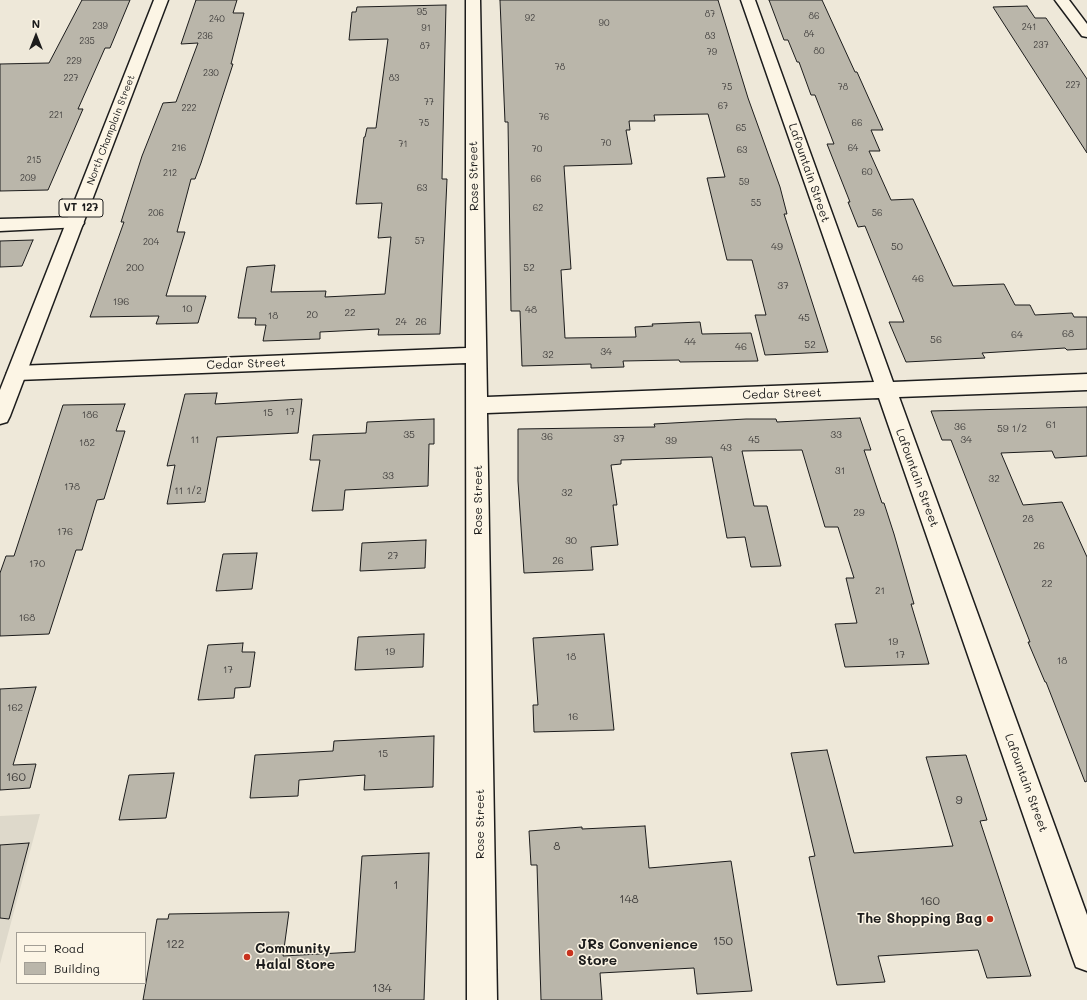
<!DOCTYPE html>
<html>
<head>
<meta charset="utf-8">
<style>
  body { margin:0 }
  #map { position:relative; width:1087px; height:1000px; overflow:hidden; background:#eee8d9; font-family:Mali,sans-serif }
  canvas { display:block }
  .legend { position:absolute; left:16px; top:932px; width:130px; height:52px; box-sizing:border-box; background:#fcf5e5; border:1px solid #a29e95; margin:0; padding:5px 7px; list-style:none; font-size:12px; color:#1c1c1c }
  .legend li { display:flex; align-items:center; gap:8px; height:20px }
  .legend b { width:20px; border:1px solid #a29e95 }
  .north { position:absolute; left:16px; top:16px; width:40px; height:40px; -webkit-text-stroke:3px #fcf5e5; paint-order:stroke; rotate:0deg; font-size:11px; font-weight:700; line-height:16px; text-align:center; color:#1c1c1c }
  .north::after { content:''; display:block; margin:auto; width:14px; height:18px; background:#1c1c1c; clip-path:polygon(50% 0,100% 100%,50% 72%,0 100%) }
</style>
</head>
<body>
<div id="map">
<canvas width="1087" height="1000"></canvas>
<ul class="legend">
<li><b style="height:5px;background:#fcf5e5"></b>Road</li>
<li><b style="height:11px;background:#bab6aa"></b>Building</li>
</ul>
<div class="north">N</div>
</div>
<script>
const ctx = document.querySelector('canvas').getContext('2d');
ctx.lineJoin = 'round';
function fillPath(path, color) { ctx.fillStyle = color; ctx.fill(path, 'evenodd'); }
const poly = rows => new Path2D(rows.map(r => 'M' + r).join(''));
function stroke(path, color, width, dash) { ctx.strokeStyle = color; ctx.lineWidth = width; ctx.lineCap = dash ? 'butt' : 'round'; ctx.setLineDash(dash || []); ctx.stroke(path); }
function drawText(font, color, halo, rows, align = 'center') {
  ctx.font = font + ' Mali,sans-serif'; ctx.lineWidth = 3; ctx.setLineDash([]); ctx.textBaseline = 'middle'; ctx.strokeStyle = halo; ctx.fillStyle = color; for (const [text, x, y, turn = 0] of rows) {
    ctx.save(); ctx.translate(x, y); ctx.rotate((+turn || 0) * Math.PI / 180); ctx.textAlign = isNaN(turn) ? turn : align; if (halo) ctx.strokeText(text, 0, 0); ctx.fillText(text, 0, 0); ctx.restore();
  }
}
const built = poly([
  [40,814,0,964,0,816]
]);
const building = poly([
  [82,0,130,0,110,48,105,48,78,109,83,109,48,190,0,191,0,64,49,63,82,0],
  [196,0,237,0,233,13,244,13,231,64,233,64,201,163,195,179,191,179,177,232,185,232,166,296,206,296,198,323,156,324,159,316,90,317,124,222,121,222,142,156,163,103,176,102,198,43,181,44,196,0],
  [500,0,718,0,748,98,780,187,787,214,784,214,828,352,765,355,755,315,766,315,752,260,727,260,707,178,725,177,708,114,654,115,655,121,629,121,630,130,626,130,632,164,564,166,571,269,561,270,565,338,636,337,635,327,653,326,652,324,700,322,702,334,751,333,758,361,680,362,679,360,623,361,624,367,591,368,591,364,522,366,520,311,511,311,508,122,505,122,500,0],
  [769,0,822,0,855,72,857,72,883,130,871,130,880,151,869,151,891,200,913,199,953,286,1004,284,1015,305,1030,305,1035,315,1072,313,1074,317,1087,317,1087,349,1067,350,1065,348,982,353,985,358,906,362,889,322,904,322,865,226,858,227,848,202,850,202,827,144,834,144,815,95,811,95,799,62,797,62,788,40,784,40,769,0],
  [446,5,442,179,447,179,440,334,378,335,379,329,320,332,320,339,263,341,266,325,255,325,256,318,238,318,247,267,275,265,271,292,326,291,325,297,385,294,391,237,378,238,382,203,356,204,364,137,365,137,367,128,376,128,388,39,349,40,352,12,356,12,357,7,446,5],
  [1027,6,1035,18,1046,18,1087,79,1087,153,993,7,1027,6],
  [33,240,22,266,0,267,0,241,33,240],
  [217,393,215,404,302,399,298,433,217,437,205,502,167,504,175,465,167,466,185,394,217,393],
  [125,404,116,431,125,431,104,499,97,500,82,550,76,550,49,634,0,636,0,573,6,556,14,556,63,405,125,404],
  [1087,407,1087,456,1055,458,1052,451,1001,453,1023,505,1062,502,1087,557,1087,781,1085,782,1046,682,1045,682,1028,642,1030,642,951,440,942,440,931,411,1087,407],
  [860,418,871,450,864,450,882,503,884,503,894,534,914,604,911,604,929,664,845,667,835,624,857,623,846,578,854,578,838,527,825,527,802,450,742,451,754,506,767,506,781,566,751,567,745,537,727,538,712,457,621,460,621,464,611,465,617,505,613,505,618,545,591,547,593,570,524,573,518,481,518,429,655,427,654,424,746,419,776,419,777,422,860,418],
  [434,419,434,444,429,444,428,486,345,490,343,510,312,511,320,460,310,460,313,435,366,433,367,422,434,419],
  [426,540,425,568,360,571,362,543,426,540],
  [257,553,252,589,216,591,223,554,257,553],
  [424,634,423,667,355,670,358,637,424,634],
  [604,634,614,730,534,732,533,705,538,705,533,638,604,634],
  [243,643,242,652,255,652,250,687,235,688,234,698,198,700,208,645,243,643],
  [36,687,13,765,36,764,30,788,0,790,0,689,36,687],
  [434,736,433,787,364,790,365,775,299,780,298,796,250,798,255,755,333,751,334,741,434,736],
  [827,750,854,853,953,846,926,757,966,755,987,820,980,821,1031,976,987,978,978,950,878,956,885,982,837,985,809,857,815,856,791,753,827,750],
  [174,773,166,818,119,820,129,775,174,773],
  [645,826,649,868,731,861,752,991,697,994,694,968,600,973,602,1000,541,1000,537,865,531,865,529,831,582,827,582,829,645,826],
  [29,843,9,919,0,918,0,845,29,843],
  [429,853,424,1000,143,1000,157,919,168,919,169,914,289,912,283,956,355,952,362,856,429,853]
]);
const street = poly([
  [466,0,480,0,487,397,874,382,741,0,755,0,893,382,1087,374,1087,390,899,397,1087,915,1087,971,1076,967,1072,956,879,398,487,413,497,1000,467,1000,466,363,17,380,10,378,7,373,10,368,17,366,466,348,466,0],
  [75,217,81,219,84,223,81,227,0,231,0,219,75,217]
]);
const secondary = poly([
  [1055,0,1069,0,1087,24,1087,37,1082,36,1055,0]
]);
const primary = poly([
  [154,0,168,0,10,416,7,422,0,424,0,390,154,0]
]);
const markers = [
  [990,919,4,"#c8321e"],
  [570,953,4,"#c8321e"],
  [247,957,4,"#c8321e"]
];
const farNumbernames = [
  ["95",422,12],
  ["87",710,14],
  ["86",814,16],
  ["92",530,18],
  ["240",217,19],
  ["90",604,23],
  ["239",100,26],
  ["241",1029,27],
  ["91",426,28],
  ["84",809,34],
  ["236",205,36],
  ["83",710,36],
  ["235",87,41],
  ["237",1041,45],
  ["87",425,46],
  ["80",819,51],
  ["79",712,52],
  ["229",74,61],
  ["78",560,67],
  ["230",211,73],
  ["227",71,78],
  ["83",394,78],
  ["227",1073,85],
  ["75",727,87],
  ["78",843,87],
  ["77",429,102],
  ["67",723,106],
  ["222",189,108],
  ["221",56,115],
  ["76",544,117],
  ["75",424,123],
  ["66",857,123],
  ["65",741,128],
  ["70",606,143],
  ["71",403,144],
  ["216",179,148],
  ["64",853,148],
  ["70",537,149],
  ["63",742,150],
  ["215",34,160],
  ["60",867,172],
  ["212",170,173],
  ["209",28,178],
  ["66",536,179],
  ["59",744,182],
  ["63",422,188],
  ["55",756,203],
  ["62",538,208],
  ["206",156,213],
  ["56",877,213],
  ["57",420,241],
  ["204",151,242]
];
const farStreetnames = [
  ["North Champlain Street",111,130,-69]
];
const numberNames = [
  ["49",777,247],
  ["50",897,247],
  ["200",135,268],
  ["52",529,268],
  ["46",918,279],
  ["37",783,286],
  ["196",121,302],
  ["10",187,309],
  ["48",531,310],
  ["22",350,313],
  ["20",312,315],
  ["18",273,316],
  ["45",804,318],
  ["24",401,322],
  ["26",421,322],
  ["68",1068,334],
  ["64",1017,335],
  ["56",936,340],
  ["44",690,342],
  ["52",810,345],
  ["46",741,347],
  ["34",606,352],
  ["32",548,355],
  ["17",290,412],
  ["15",268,413],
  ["186",90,415],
  ["61",1051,425],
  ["36",960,427],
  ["59 1/2",1012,429],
  ["35",409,435],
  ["33",836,435],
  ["36",547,437],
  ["37",619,439],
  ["11",195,440],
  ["45",754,440],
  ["34",966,440],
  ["39",671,441],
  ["182",87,443],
  ["43",726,448],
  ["31",840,471],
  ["33",388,476],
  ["32",994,479],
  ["178",72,487],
  ["11 1/2",188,491],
  ["32",567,493],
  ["29",859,513],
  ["28",1028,519],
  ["176",65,532],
  ["30",571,541],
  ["26",1039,546],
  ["27",393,556],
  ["26",558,561],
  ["170",37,564],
  ["22",1047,584],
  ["21",880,591],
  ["168",27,618],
  ["19",893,642],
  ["19",390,652],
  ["17",900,655],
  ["18",571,657],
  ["18",1062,661],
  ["17",228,670],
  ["162",15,708],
  ["16",573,717],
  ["15",383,754]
];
const shields = [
  [81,208,44]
];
const shieldNames = [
  ["VT 127",81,208]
];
const streetNames = [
  ["Lafountain Street",809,173,71],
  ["Rose Street",474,176,-91],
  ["Cedar Street",246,364,-2],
  ["Cedar Street",782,394,-2],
  ["Lafountain Street",917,478,70],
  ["Rose Street",478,500,-90],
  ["Lafountain Street",1026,783,70],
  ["Rose Street",480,824,-90]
];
const nearNumbernames = [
  ["160",16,777],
  ["9",959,800],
  ["8",557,846],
  ["1",396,885],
  ["148",629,899],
  ["160",930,901],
  ["150",723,941],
  ["122",175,944],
  ["134",382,988]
];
const nearPoinames = [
  ["The Shopping Bag",982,919,"right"],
  ["JRs Convenience",578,945],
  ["Store",578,961],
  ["Community",255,949],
  ["Halal Store",255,965]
];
fillPath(built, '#ded9cb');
fillPath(building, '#bab6aa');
stroke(building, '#1c1c1c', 1);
stroke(street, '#1c1c1c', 3);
stroke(secondary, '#1c1c1c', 3);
stroke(primary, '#1c1c1c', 3);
fillPath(street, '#fcf5e5');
fillPath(secondary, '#fcf5e5');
fillPath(primary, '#fcf5e5');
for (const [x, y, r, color] of markers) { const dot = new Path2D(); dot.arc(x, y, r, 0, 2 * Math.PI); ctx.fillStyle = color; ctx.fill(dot); stroke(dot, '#fcf5e5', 1.5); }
drawText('9px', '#444240', null, farNumbernames);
drawText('10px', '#1c1c1c', '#fcf5e5', farStreetnames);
drawText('10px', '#444240', null, numberNames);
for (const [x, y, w] of shields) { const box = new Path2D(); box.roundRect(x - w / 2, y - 9, w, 18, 3); ctx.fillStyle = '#fcf5e5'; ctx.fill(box); stroke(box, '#1c1c1c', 1); }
drawText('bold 11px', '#1c1c1c', null, shieldNames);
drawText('12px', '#1c1c1c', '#fcf5e5', streetNames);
drawText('12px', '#444240', null, nearNumbernames);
drawText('bold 14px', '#1c1c1c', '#fcf5e5', nearPoinames, 'left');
</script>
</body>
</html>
